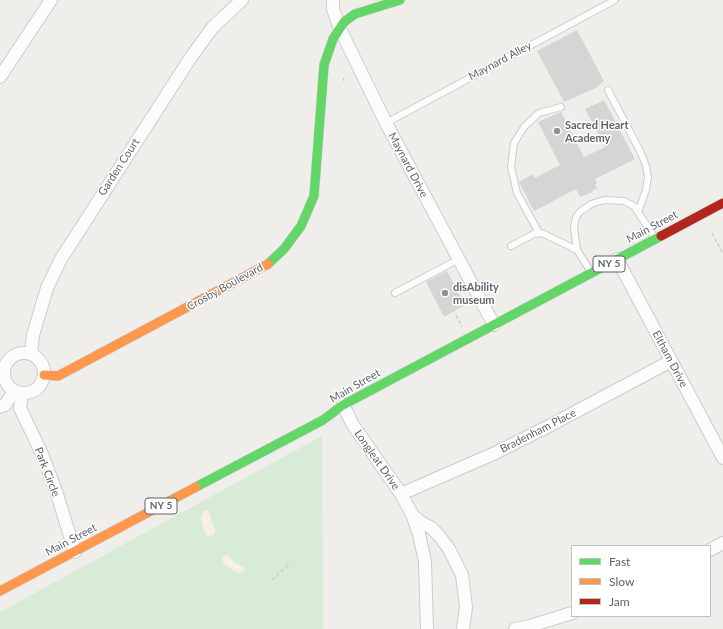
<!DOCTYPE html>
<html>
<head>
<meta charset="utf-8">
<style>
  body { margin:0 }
  #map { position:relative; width:723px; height:629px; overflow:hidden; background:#efeeea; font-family:Lato,sans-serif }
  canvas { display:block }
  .legend { position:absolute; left:571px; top:545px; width:140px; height:72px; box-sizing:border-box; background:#fff; border:1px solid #bfc1c3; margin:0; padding:5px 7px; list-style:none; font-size:12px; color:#5f6368 }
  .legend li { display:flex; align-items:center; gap:8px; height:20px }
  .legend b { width:20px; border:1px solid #bfc1c3 }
</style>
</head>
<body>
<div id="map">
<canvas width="723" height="629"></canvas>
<ul class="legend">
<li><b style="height:5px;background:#63d668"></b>Fast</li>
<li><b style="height:5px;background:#ff974d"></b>Slow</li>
<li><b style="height:5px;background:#b3261e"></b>Jam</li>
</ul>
</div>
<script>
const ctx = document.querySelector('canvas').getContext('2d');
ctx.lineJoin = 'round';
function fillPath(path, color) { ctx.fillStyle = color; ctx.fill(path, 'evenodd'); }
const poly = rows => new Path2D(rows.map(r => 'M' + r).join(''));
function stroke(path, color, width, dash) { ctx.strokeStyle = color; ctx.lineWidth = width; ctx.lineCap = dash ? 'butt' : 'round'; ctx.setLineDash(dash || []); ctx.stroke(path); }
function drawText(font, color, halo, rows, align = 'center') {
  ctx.font = font + ' Lato,sans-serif'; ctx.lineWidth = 3; ctx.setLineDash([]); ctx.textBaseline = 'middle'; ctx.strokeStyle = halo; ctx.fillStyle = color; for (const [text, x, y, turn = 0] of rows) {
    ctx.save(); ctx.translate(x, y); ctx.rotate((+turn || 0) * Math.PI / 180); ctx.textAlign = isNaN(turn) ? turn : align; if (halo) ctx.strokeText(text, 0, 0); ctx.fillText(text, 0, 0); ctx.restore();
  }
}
const green = poly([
  [322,436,323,629,0,629,0,612]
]);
const sand = poly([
  [204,511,208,511,209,513,215,530,214,534,211,536,208,536,205,534,201,517],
  [228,555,234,562,243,567,244,570,243,573,236,572,224,564,222,559,224,556]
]);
const building = poly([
  [577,30,604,81,596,88,564,102,537,51],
  [604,100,635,159,595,179,597,183,595,184,597,188,592,191,593,192,580,197,576,189,534,211,519,182,533,174,535,178,560,165,538,122,561,112,584,157,605,147,585,109],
  [447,271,465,305,444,317,426,282]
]);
const path = poly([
  [343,78,344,81],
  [712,233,723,254],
  [456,315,462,327],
  [272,580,290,563]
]);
const lane = poly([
  [608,90,641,153,646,166,648,177,646,190,638,212],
  [386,123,615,0],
  [539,233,517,193,511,167,514,143,524,127,539,113,561,107],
  [511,246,534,234,542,233,577,250,591,272],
  [577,250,574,227,576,217,580,212,591,204,604,200,624,201,634,206,655,238],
  [395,293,459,259]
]);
const street = poly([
  [333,0,333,9,340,29,386,123,494,325],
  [0,77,51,0],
  [617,259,723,458],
  '4 373a20 20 0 1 1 40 0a20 20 0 1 1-40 0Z',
  [31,353,33,335,47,288,61,259,191,57,213,27,242,0],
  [22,393,20,408,42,454,56,491,75,552],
  [343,405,353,425,401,494,412,514,419,534,425,562,427,629],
  [0,407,5,405,14,391],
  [401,494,493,454,549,426,671,361],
  [412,515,422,523,432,528,440,537,449,549,462,575,466,607,463,629],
  [710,550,723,543],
  [515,629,530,626,572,613]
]);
const fast = poly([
  [268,264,284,249,301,226,314,196,324,65,333,39,344,22,355,14,400,0],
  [196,487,323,420,343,405,661,236]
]);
const slow = poly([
  [44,375,58,376,268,264],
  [0,591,196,487]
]);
const jam = poly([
  [661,236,723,203]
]);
const markers = [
  [557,131,4,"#919496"],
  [445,293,4,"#919496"]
];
const shields = [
  [609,264,32],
  [161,506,32]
];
const shieldNames = [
  ["NY 5",609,264],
  ["NY 5",161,506]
];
const streetNames = [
  ["Maynard Alley",500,61,-28],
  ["Maynard Drive",408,165,62],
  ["Garden Court",119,167,-57],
  ["Main Street",652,227,-28],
  ["Crosby Boulevard",225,287,-29],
  ["Eltham Drive",670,359,62],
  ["Main Street",355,386,-30],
  ["Bradenham Place",538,431,-27],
  ["Longleat Drive",377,460,55],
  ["Park Circle",47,472,69],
  ["Main Street",71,540,-28]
];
const poiNames = [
  ["Sacred Heart",565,125],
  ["Academy",565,138],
  ["disAbility",453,287],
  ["museum",453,300]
];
fillPath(green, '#d8ebd6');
fillPath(sand, '#f6f1e1');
fillPath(building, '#d6d5d3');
stroke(lane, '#cbcccc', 8);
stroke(street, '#cbcccc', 14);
stroke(fast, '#cacacb', 10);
stroke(slow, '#cacacb', 10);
stroke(jam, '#cacacb', 10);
stroke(path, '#cacfcc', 1.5, [4, 2]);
stroke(lane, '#fdfcfc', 6);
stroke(street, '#fdfcfc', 12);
stroke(fast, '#63d668', 9);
stroke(slow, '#ff974d', 9);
stroke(jam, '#b3261e', 9);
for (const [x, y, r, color] of markers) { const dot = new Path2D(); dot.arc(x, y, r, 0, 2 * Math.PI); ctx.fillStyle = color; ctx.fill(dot); stroke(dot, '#fff', 1.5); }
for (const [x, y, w] of shields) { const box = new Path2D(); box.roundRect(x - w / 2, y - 8, w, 16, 3); ctx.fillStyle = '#fff'; ctx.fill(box); stroke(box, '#5f6368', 1); }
drawText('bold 10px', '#5f6368', null, shieldNames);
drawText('11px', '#5f6368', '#fff', streetNames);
drawText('bold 11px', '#5f6368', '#fff', poiNames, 'left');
</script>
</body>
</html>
